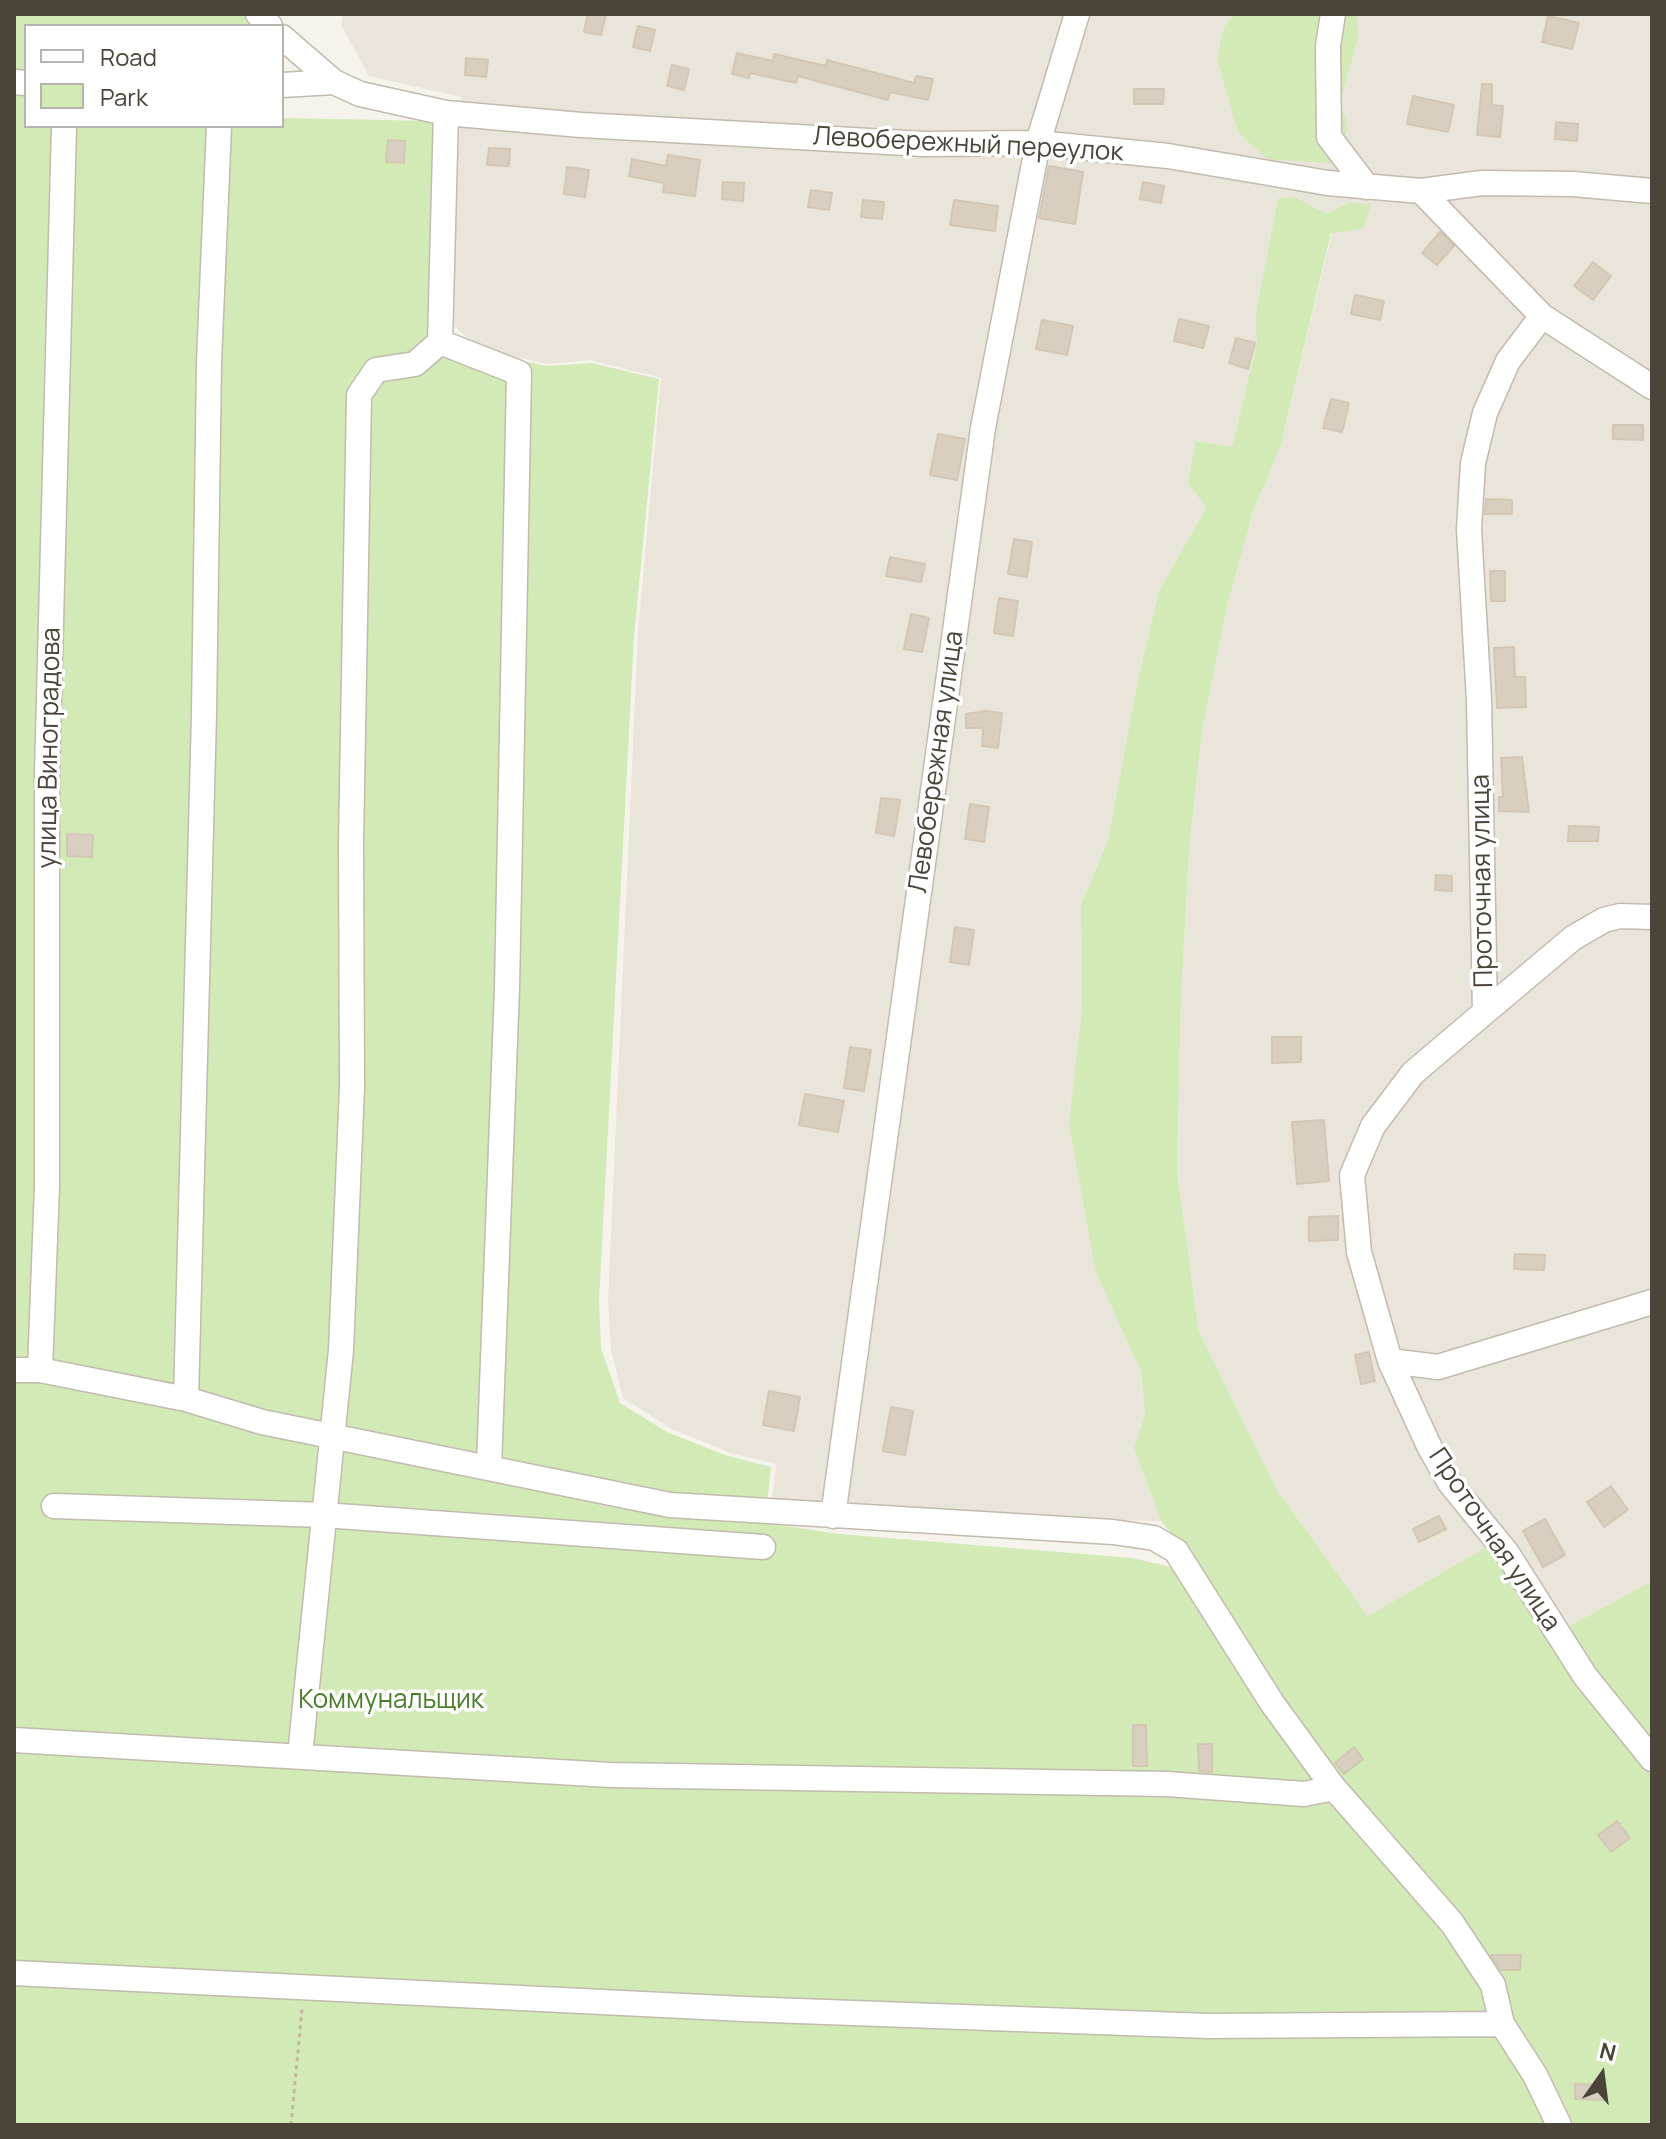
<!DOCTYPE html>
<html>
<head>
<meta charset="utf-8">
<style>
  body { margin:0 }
  #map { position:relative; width:1666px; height:2139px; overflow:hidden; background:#f6f3ec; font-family:Manrope,sans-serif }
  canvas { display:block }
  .frame { position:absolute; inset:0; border:16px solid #4b4439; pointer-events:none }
  .legend { position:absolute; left:24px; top:24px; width:260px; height:104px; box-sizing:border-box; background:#fff; border:2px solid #b7b4b0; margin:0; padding:10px 14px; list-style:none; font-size:24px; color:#4b4439 }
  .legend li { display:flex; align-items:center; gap:16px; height:40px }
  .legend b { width:40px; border:2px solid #b7b4b0 }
  .north { position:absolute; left:1562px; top:2035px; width:80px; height:80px; -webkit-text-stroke:6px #fff; paint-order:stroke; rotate:14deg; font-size:22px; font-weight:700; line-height:32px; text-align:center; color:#4b4439 }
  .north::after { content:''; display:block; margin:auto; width:28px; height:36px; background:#4b4439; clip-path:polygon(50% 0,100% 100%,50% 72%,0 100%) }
</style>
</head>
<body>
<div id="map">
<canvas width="1666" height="2139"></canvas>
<div class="frame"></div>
<ul class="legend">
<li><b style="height:10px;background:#fff"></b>Road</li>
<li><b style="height:22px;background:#d2eab5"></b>Park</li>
</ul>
<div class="north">N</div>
</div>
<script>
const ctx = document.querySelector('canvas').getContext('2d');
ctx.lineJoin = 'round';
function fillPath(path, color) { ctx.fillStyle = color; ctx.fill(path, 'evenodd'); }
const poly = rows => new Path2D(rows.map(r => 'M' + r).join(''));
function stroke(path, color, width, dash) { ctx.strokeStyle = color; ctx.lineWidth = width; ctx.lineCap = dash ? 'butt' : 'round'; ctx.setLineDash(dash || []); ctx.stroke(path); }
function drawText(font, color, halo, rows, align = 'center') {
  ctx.font = font + ' Manrope,sans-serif'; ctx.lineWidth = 7; ctx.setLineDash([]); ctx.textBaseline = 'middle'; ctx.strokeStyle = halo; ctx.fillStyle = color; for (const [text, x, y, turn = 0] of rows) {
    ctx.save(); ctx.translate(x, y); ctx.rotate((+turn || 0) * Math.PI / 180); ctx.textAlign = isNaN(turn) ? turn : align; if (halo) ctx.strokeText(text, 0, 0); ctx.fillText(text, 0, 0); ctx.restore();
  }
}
const residential = poly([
  [343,14,1652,14,1652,1581,1564,1629,1503,1537,1368,1616,1277,1490,1199,1332,1177,1172,1181,997,1189,852,1202,730,1227,607,1253,511,1280,448,1332,233,1348,203,1327,214,1295,197,1278,198,1255,317,1257,343,1232,448,1196,441,1206,508,1159,591,1138,679,1108,840,1081,905,1082,1009,1096,1273,1141,1372,1145,1414,1134,1448,1161,1521,961,1518,772,1503,776,1464,730,1453,670,1428,623,1398,611,1349,608,1301,638,633,661,378,590,360,547,364,507,355,474,343,449,322,461,97,369,76,341,25]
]);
const green = poly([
  [14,14,245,14,257,26,26,26,26,126,282,126,282,118,435,121,427,331,504,357,546,366,592,363,659,379,634,636,599,1301,601,1348,620,1403,667,1432,725,1455,771,1467,765,1523,840,1534,1132,1558,1171,1567,1250,1684,1273,1680,1188,1554,1161,1521,1134,1448,1145,1414,1141,1372,1096,1273,1069,1123,1082,1009,1081,905,1108,840,1138,679,1159,591,1206,508,1188,482,1196,441,1232,447,1257,343,1255,317,1278,198,1295,197,1327,214,1348,203,1371,204,1363,229,1331,233,1280,448,1253,511,1227,607,1202,730,1189,852,1181,997,1177,1172,1199,1332,1277,1490,1368,1616,1503,1537,1564,1629,1652,1581,1652,2125,14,2125],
  [1236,14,1356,14,1359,34,1339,106,1346,117,1347,131,1329,163,1267,159,1238,132,1217,59,1224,27]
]);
const building = poly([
  [588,14,606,14,601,35,584,32,588,14],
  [1548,16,1579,23,1572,49,1542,42,1548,16],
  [638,26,655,30,650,51,633,47,638,26],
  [737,53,773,61,774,54,826,66,827,60,914,83,916,76,933,79,928,100,890,92,888,100,798,76,796,83,750,73,749,78,732,74,737,53],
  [466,58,488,60,486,77,465,75,466,58],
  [672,65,689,69,684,90,667,86,672,65],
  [1482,84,1492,84,1492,105,1503,106,1500,137,1477,135,1482,84],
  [1134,89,1164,89,1163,104,1134,104,1134,89],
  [1413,96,1454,105,1448,132,1407,124,1413,96],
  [1556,122,1578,124,1577,141,1555,139,1556,122],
  [388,140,405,141,404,163,386,162,388,140],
  [489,148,510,149,509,166,487,165,489,148],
  [668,155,700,160,695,196,663,192,664,183,629,176,632,159,666,166,668,155],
  [1049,166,1083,172,1075,224,1039,218,1049,166],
  [567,167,589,170,585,197,564,194,567,167],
  [723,182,744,183,743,201,722,199,723,182],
  [1143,182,1164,186,1161,203,1140,199,1143,182],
  [811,190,832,193,829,210,808,207,811,190],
  [863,200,884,202,882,219,861,217,863,200],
  [954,200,998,206,995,231,950,225,954,200],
  [1440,232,1454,246,1437,265,1422,253,1440,232],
  [1593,262,1611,276,1593,300,1574,286,1593,262],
  [1355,295,1384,301,1380,320,1351,314,1355,295],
  [1179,319,1209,326,1203,348,1174,341,1179,319],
  [1042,320,1073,326,1067,355,1036,349,1042,320],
  [1236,338,1255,343,1248,369,1229,363,1236,338],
  [1331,399,1349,403,1342,432,1323,428,1331,399],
  [1613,425,1643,425,1643,440,1613,439,1613,425],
  [938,434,965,439,957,480,930,475,938,434],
  [1486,499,1512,500,1512,514,1485,514,1486,499],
  [1014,539,1032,542,1027,577,1008,574,1014,539],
  [890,557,925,564,921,582,886,576,890,557],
  [1490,571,1505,571,1505,601,1491,601,1490,571],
  [999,598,1018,601,1013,636,994,633,999,598],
  [911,614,929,618,922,652,904,649,911,614],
  [1514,647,1515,677,1525,677,1526,707,1497,708,1494,648,1514,647],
  [985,711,1002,713,998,748,982,746,983,728,966,728,966,714,985,711],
  [1522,757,1529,812,1499,811,1499,797,1503,797,1501,758,1522,757],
  [881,798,900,800,894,836,876,833,881,798],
  [970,804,989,807,984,842,965,839,970,804],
  [1569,826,1599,827,1598,841,1568,841,1569,826],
  [67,834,93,835,92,857,67,856,67,834],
  [1436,875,1452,876,1452,891,1435,890,1436,875],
  [955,927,974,930,969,965,950,962,955,927],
  [1272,1037,1301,1037,1301,1062,1272,1063,1272,1037],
  [850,1047,871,1050,864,1091,844,1088,850,1047],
  [805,1094,844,1101,838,1132,799,1125,805,1094],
  [1324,1120,1329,1181,1297,1184,1292,1122,1324,1120],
  [1338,1216,1338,1240,1309,1241,1309,1217,1338,1216],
  [1515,1254,1545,1255,1544,1270,1514,1269,1515,1254],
  [1369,1352,1375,1381,1361,1384,1355,1355,1369,1352],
  [769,1391,800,1397,794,1431,763,1425,769,1391],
  [891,1407,913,1411,905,1455,883,1451,891,1407],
  [1611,1486,1628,1510,1604,1527,1587,1502,1611,1486],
  [1439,1516,1446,1529,1419,1542,1413,1529,1439,1516],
  [1545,1519,1565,1555,1543,1567,1523,1531,1545,1519],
  [1133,1725,1146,1725,1147,1766,1133,1766,1133,1725],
  [1198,1744,1212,1744,1212,1772,1199,1771,1198,1744],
  [1354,1747,1363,1759,1344,1774,1335,1763,1354,1747],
  [1617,1821,1630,1838,1611,1852,1598,1835,1617,1821],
  [1491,1955,1521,1955,1520,1970,1501,1970,1491,1955],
  [1575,2084,1605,2085,1605,2100,1575,2099,1575,2084]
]);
const path = poly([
  [291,2125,302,2009]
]);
const minor = poly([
  [258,14,270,26],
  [1333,14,1328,46,1329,137,1367,187],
  [282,37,334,82,360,94,446,113,581,125,924,144,1038,143,1168,156,1328,183,1421,191,1482,183,1573,184,1652,191],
  [14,82,26,83],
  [282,85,334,82],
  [1421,191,1542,316,1652,387],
  [1542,316,1508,361,1485,413,1473,463,1469,529,1479,700,1485,1012,1413,1073,1373,1126,1352,1175,1359,1252,1390,1361,1429,1446,1450,1483,1507,1553,1585,1676,1652,1759],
  [440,342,519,373,507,988,489,1466],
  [1485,1012,1573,938,1604,920,1620,916,1652,917],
  [1390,1361,1438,1367,1652,1302],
  [14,1370,40,1370,186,1399,262,1422,670,1505,1113,1532,1154,1538,1176,1551,1272,1703,1334,1788,1452,1923,1493,1985,1502,2024,1535,2075,1559,2125],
  [40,1370,47,1186,47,774,64,126],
  [186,1399,204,714,209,362,219,126],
  [54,1506,324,1515,763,1547],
  [833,1516,983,428,1038,143,1077,14],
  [14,1740,610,1775,1167,1784,1304,1794,1334,1788],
  [300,1755,341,1350,352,1087,351,843,359,395,376,370,415,364,440,342,446,113],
  [14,1973,744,2009,1208,2026,1502,2024]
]);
const streetNames = [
  ["Левобережный переулок",968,145,3],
  ["улица Виноградова",50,748,-89],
  ["Левобережная улица",937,762,-82],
  ["Проточная улица",1483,881,-91],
  ["Проточная улица",1494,1540,56]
];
const parkNames = [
  ["Коммунальщик",391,1701]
];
fillPath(residential, '#eae5da');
fillPath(green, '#d2eab5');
fillPath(building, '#d8cfc1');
stroke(building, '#d3c7b4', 2);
stroke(minor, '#c2bbae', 27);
stroke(path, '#c4b79f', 3, [4, 4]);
stroke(minor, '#fff', 24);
drawText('26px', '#4b4439', '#fff', streetNames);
drawText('26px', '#4a7f2a', '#fff', parkNames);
</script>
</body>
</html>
